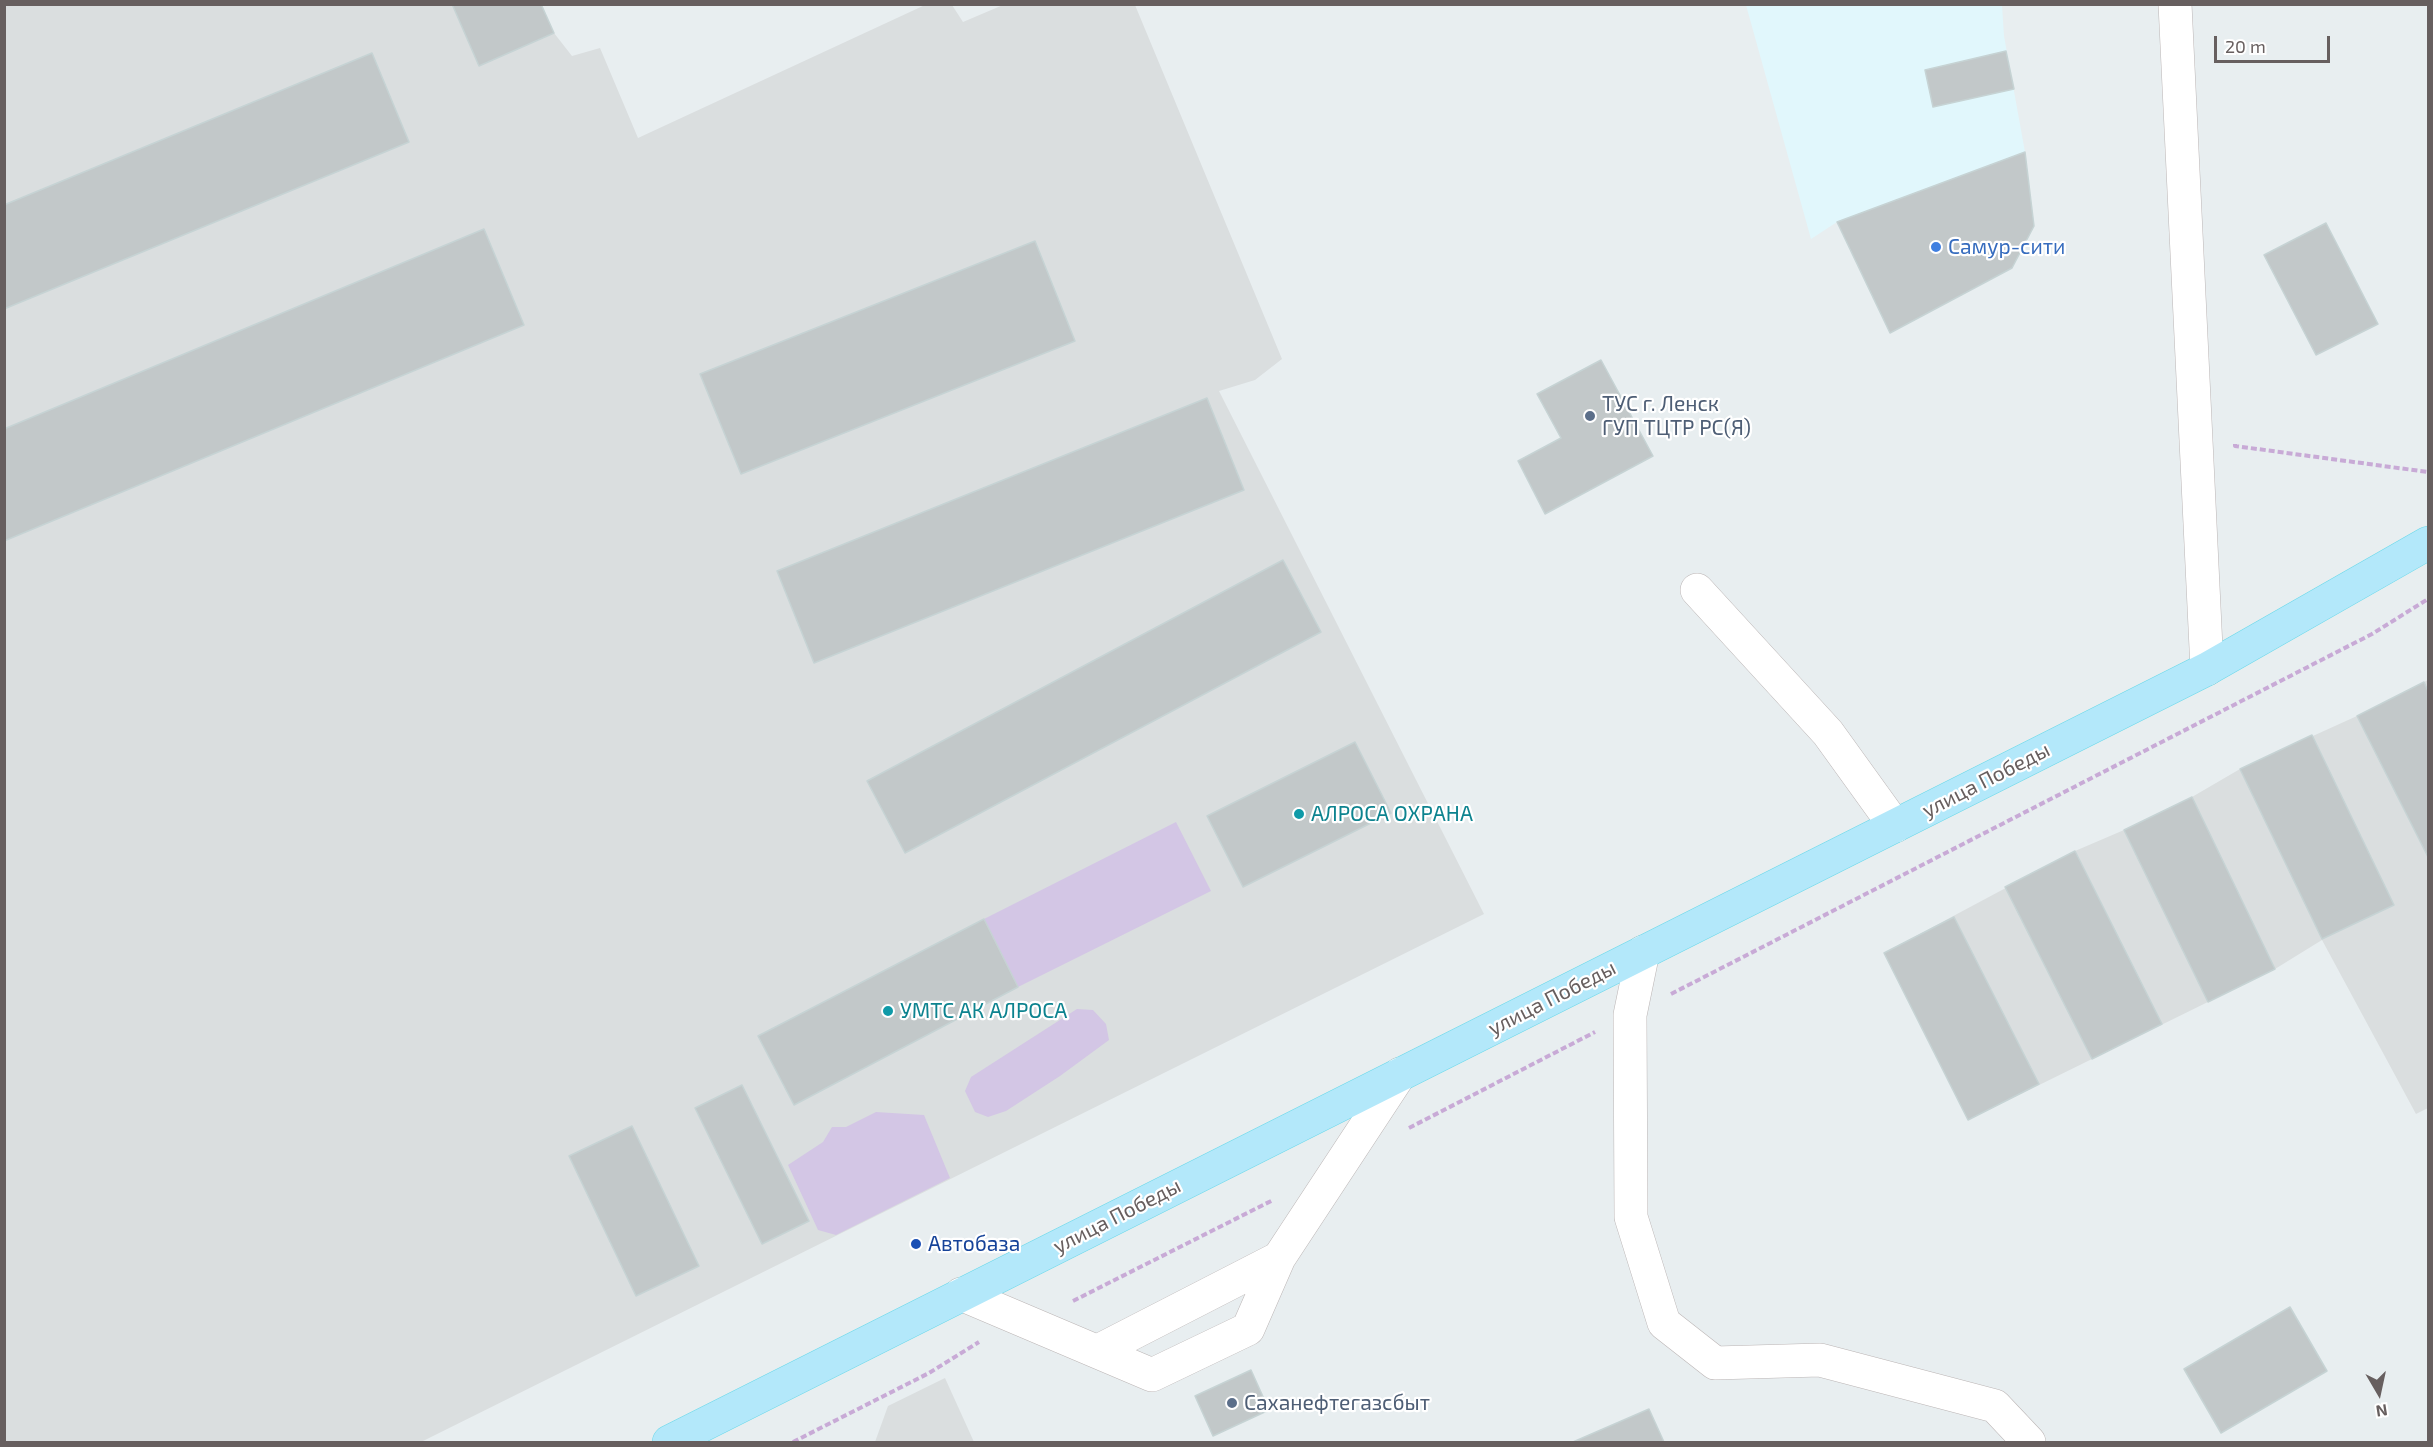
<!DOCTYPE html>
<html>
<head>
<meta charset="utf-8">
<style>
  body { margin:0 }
  #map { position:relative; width:2433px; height:1447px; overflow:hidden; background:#e8eef0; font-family:"Exo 2",sans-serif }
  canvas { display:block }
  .frame { position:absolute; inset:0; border:6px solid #675f5f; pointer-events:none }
  .north { position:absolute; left:2349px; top:1363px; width:60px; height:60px; -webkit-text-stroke:4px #fff; paint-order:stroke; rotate:171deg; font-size:16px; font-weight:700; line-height:24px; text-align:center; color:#675f5f }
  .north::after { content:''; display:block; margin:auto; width:21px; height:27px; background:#675f5f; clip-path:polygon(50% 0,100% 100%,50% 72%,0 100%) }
  .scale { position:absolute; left:2214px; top:36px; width:116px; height:27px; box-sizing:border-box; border:3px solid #675f5f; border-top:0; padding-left:8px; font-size:18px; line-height:21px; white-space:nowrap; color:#675f5f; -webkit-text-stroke:4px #fff; paint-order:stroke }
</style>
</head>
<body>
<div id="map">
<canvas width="2433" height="1447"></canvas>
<div class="frame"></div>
<div class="north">N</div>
<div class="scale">20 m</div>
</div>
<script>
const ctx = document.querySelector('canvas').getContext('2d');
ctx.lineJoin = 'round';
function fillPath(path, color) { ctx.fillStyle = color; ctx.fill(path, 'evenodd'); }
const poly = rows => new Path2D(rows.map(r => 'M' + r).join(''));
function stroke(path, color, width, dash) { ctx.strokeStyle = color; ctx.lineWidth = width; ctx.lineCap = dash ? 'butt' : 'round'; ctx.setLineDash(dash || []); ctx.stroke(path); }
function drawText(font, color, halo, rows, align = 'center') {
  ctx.font = font + ' "Exo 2",sans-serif'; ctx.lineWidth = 4.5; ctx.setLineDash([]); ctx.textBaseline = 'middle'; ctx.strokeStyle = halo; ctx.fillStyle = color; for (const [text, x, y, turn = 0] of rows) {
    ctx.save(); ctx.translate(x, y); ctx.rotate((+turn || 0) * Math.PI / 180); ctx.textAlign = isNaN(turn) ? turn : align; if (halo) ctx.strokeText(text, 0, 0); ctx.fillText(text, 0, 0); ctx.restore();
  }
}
const commercial = poly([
  [1746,5,2002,5,2004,36,2025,152,1837,222,1811,239]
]);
const industrial = poly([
  [5,5,541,5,554,33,572,56,600,48,638,138,925,5,952,5,963,22,1003,5,1135,5,1282,359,1255,380,1219,391,1484,914,421,1442,5,1442],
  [2428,680,2428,1108,2416,1114,2322,940,2275,969,1968,1120,1884,953,2075,851,2124,830,2192,797,2240,769,2357,716],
  [945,1378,974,1442,875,1442,888,1406]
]);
const green = poly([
  [1176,822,1211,891,1018,987,984,919],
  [1077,1009,1093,1010,1106,1024,1109,1040,1060,1076,1006,1111,988,1117,975,1112,965,1091,971,1077],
  [876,1112,924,1115,950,1178,836,1235,818,1230,788,1165,823,1142,832,1127,846,1127]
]);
const building = poly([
  [452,4,541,4,554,33,479,66,452,4],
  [2006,51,2014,89,1933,107,1925,70,2006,51],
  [372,53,409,142,4,309,4,205,372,53],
  [2025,152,2034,226,2012,268,1890,333,1837,222,2025,152],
  [2326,223,2378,324,2316,355,2264,255,2326,223],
  [484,229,524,325,4,541,4,429,484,229],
  [1035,241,1075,341,741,474,700,374,1035,241],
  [1601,360,1653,456,1545,514,1518,461,1561,438,1537,394,1601,360],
  [1207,398,1244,490,814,663,777,571,1207,398],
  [1283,560,1321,632,905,853,867,781,1283,560],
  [2424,682,2428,691,2428,857,2357,716,2424,682],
  [2312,735,2394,905,2322,939,2240,769,2312,735],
  [1355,742,1391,813,1243,887,1207,816,1355,742],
  [2192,797,2275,969,2208,1002,2124,830,2192,797],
  [2075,851,2162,1024,2092,1059,2005,887,2075,851],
  [1954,917,2039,1084,1968,1120,1884,953,1954,917],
  [984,919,1018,987,794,1105,758,1036,984,919],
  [742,1085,809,1221,762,1244,695,1108,742,1085],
  [632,1126,699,1266,636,1296,569,1156,632,1126],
  [2290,1307,2327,1371,2221,1433,2184,1369,2290,1307],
  [1251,1370,1269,1410,1213,1436,1195,1396,1251,1370],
  [1649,1409,1664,1442,1573,1442,1649,1409]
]);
const path = poly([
  [2235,444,2235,446,2428,472],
  [1671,994,2372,634,2428,599],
  [1409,1128,1595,1032],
  [1073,1301,1273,1200],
  [793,1442,929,1373,979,1342]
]);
const minor = poly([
  [2175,4,2207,669],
  [1697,590,1828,733,1895,826],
  [1643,952,1630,1015,1631,1217,1664,1323,1715,1363,1820,1360,1995,1406,2029,1442],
  [961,1294,1152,1375,1248,1329,1279,1258,1400,1074],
  [1098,1351,1279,1258]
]);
const major = poly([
  [669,1442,2207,669,2428,543]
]);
const markers = [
  [1936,247,6,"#3f7fe0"],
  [1590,416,6,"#5c6f8a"],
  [1299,814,6,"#0f9aa8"],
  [888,1011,6,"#0f9aa8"],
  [916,1244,6,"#1a4fb4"],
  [1232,1403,6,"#5c6f8a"]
];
const shopNames = [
  ["Самур-сити",1948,247]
];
const serviceNames = [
  ["ТУС г. Ленск",1602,404],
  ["ГУП ТЦТР РС(Я)",1602,428],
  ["Саханефтегазсбыт",1244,1403]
];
const streetNames = [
  ["улица Победы",1986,780,-27],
  ["улица Победы",1552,998,-27],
  ["улица Победы",1117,1216,-27]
];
const cultureNames = [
  ["АЛРОСА ОХРАНА",1311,814],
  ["УМТС АК АЛРОСА",900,1011]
];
const transitNames = [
  ["Автобаза",928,1244]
];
fillPath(commercial, '#e1f7fc');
fillPath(industrial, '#dadedf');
fillPath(green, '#d3c6e5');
fillPath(building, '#c2c8c9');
stroke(building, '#c6d3d4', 1.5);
stroke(minor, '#bbb5b5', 34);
stroke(major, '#68d8e9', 34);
stroke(path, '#c8aad6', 4, [6, 3]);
stroke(minor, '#fff', 33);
stroke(major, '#b3e8fa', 33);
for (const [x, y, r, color] of markers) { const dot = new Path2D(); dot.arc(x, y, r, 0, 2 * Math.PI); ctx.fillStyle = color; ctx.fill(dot); stroke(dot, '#fff', 2); }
drawText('21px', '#366cbe', '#fff', shopNames, 'left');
drawText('21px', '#4e5e75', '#fff', serviceNames, 'left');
drawText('21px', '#675f5f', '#fff', streetNames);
drawText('21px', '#0d838f', '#fff', cultureNames, 'left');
drawText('21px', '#164399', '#fff', transitNames, 'left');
</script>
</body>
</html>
